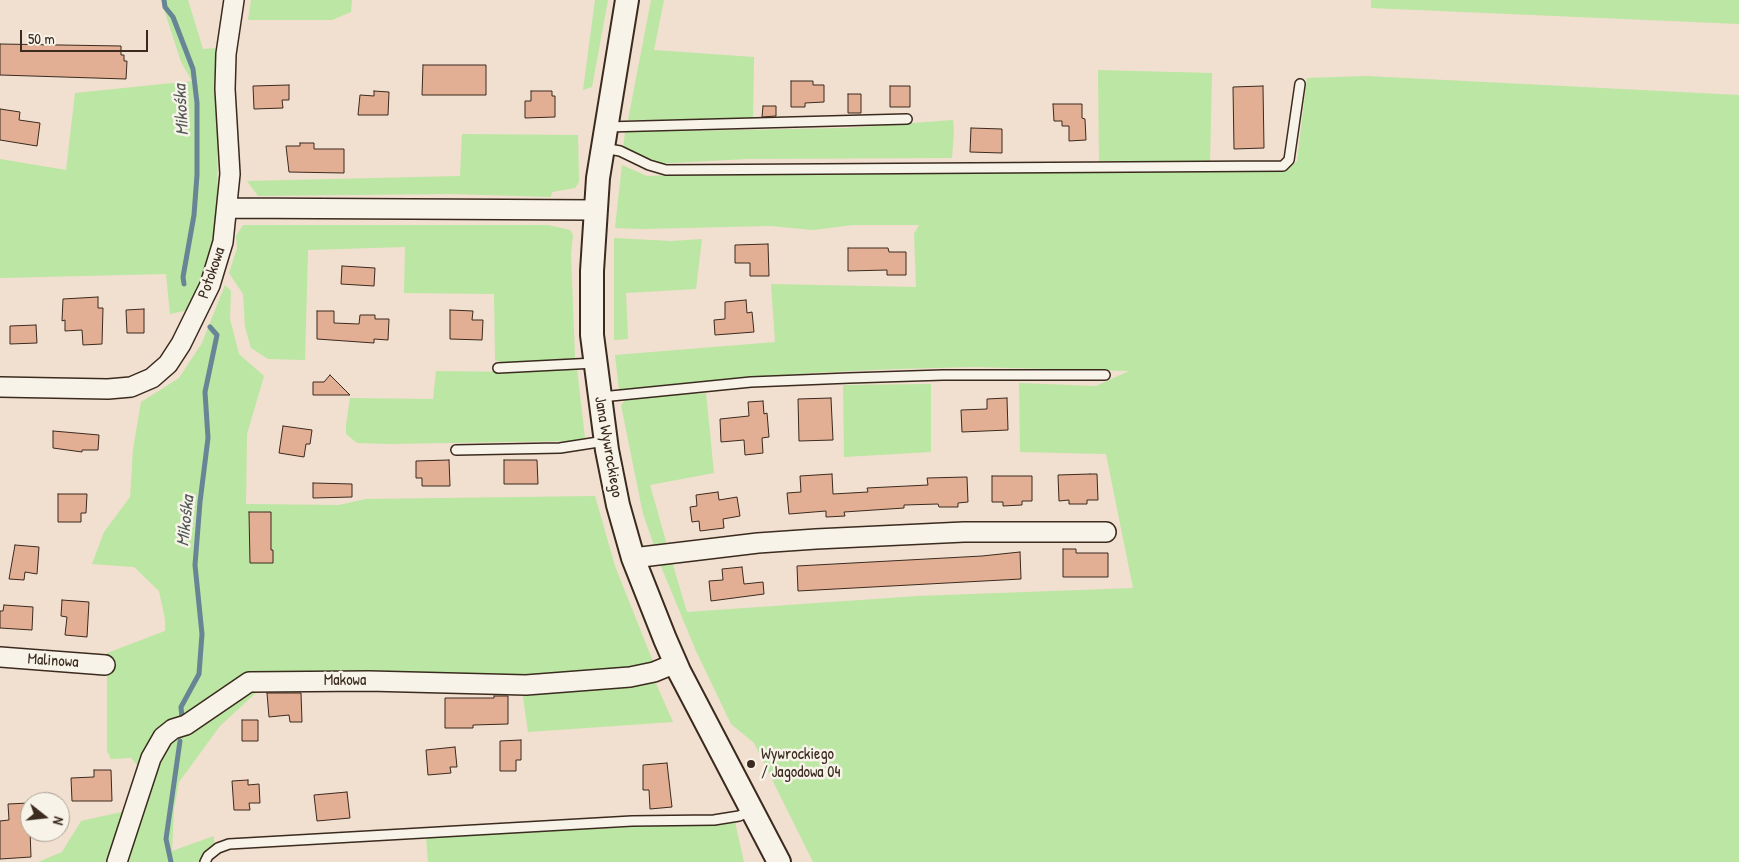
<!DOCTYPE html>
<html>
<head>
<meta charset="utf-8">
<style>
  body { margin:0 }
  #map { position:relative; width:1739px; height:862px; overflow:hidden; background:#f1dfcf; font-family:"Patrick Hand",sans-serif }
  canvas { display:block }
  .north { position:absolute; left:20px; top:792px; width:50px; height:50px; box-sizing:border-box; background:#f7f3e8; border:1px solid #aca397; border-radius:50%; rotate:106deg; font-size:14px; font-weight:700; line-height:20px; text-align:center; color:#3b2a1e }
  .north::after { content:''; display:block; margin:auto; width:18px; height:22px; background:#3b2a1e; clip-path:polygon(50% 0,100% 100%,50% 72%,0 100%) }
  .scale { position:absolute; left:20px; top:30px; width:128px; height:22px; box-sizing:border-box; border:2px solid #3b2a1e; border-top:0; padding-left:6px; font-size:15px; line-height:18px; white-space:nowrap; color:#3b2a1e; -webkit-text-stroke:4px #f7f3e8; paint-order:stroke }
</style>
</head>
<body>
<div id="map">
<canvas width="1739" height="862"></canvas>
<div class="north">N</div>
<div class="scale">50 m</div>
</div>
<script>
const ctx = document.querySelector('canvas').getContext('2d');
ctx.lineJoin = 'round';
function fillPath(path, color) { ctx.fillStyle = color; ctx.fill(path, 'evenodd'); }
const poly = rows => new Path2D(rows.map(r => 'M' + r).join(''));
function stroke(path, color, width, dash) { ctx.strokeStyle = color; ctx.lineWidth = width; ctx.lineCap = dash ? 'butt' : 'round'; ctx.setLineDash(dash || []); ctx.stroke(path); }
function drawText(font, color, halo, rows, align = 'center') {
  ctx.font = font + ' "Patrick Hand",sans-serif'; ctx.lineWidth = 5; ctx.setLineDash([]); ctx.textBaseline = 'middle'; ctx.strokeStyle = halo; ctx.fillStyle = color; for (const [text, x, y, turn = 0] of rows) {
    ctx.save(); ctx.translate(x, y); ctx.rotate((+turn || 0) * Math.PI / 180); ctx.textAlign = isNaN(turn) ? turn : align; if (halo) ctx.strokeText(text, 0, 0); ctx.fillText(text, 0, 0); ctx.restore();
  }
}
const green = poly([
  [161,0,188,0,203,49,218,48,217,224,209,266,188,310,170,314,166,274,0,278,0,159,66,170,75,93,192,81,181,62],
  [251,0,352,0,351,12,332,20,248,20],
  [595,0,608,0,592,87,583,90],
  [651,0,664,0,654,50,754,57,753,119,628,120],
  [1371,0,1739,0,1739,24,1371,8],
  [1098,70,1212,73,1210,162,1099,161],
  [1367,76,1739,95,1739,862,813,862,754,743,731,724,696,651,660,564,672,562,687,612,918,596,1133,588,1106,454,1020,452,1019,383,1096,386,1129,371,973,367,895,369,811,373,619,390,615,355,775,342,771,284,916,287,914,234,919,225,853,225,813,230,771,226,642,229,615,228,622,165,647,176,746,172,1285,172,1297,161,1307,78],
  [953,120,954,130,952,158,747,159,655,164,623,149,625,132,846,128],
  [462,134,578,135,579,182,575,188,552,192,551,197,452,194,258,196,247,181,460,176],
  [243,225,548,225,570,230,573,235,571,253,575,359,503,363,495,360,494,294,404,293,405,247,308,250,305,360,268,359,251,348,245,327,243,294,229,273,237,248,236,236],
  [614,238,671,241,702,239,696,289,626,293,628,339,614,340],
  [225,285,231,291,230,319,239,354,264,376,247,434,246,504,339,505,366,499,595,496,615,566,654,664,615,673,520,680,252,673,218,698,165,725,140,768,131,758,111,759,107,751,107,653,165,631,165,619,159,591,134,567,92,564,104,532,130,497,133,449,141,402,179,378,202,343],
  [577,369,585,438,570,441,388,444,357,443,346,434,346,425,350,398,433,399,436,371,519,372],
  [931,384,931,452,844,457,843,385],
  [706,393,714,473,650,485,667,545,654,545,643,514,621,405,627,398],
  [654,679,673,722,528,732,522,690],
  [246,688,259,690,220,726,179,782,174,809,172,851,214,836,214,845,198,862,120,862,169,737],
  [126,811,111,862,38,862,62,852,81,821],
  [735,822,744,862,428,862,426,837]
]);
const stream = poly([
  [164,0,165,7,173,17,193,69,197,103,197,175,194,215,183,277,184,284],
  [182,718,181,707,199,674,202,634,195,565,200,502,208,438,205,392,217,335,210,327],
  [171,862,166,839,180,741]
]);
const building = poly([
  [0,44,121,46,121,55,124,55,124,61,127,61,126,79,0,75,0,44],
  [423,65,486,65,486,95,422,95,423,65],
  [791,81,813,81,813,85,824,85,824,102,805,103,805,107,791,107,791,81],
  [289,85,289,100,282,100,283,108,254,109,253,86,289,85],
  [890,86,910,86,910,107,890,107,890,86],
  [1263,86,1264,148,1234,149,1233,87,1263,86],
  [374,91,389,92,388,115,358,115,360,95,374,96,374,91],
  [531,91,552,91,552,96,555,96,555,117,525,118,525,101,531,101,531,91],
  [848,94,861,94,861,113,848,113,848,94],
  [1053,104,1082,104,1082,118,1085,119,1086,140,1069,141,1069,126,1062,126,1062,121,1054,121,1053,104],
  [763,106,776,106,776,116,762,117,763,106],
  [0,109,20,112,19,120,40,123,37,146,0,140,0,109],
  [971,128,1002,129,1002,153,970,152,971,128],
  [300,143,314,143,314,149,344,149,344,173,289,172,286,146,300,146,300,143],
  [768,244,769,276,750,276,750,263,735,263,735,245,768,244],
  [848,248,888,248,889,252,906,252,906,275,887,275,887,270,848,271,848,248],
  [342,266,375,268,374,286,341,284,342,266],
  [98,297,98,308,103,308,102,344,83,345,82,330,65,331,65,320,62,321,63,299,98,297],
  [746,300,747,313,752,312,754,332,715,335,714,320,725,319,725,302,746,300],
  [144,309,144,333,127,333,126,310,144,309],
  [450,310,473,311,472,320,483,320,482,340,450,339,450,310],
  [317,311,334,311,334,323,359,324,360,315,375,315,375,319,389,319,388,340,374,339,374,343,317,339,317,311],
  [36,325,37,343,10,344,10,326,36,325],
  [330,375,350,395,313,395,313,382,324,382,330,375],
  [831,398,833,440,799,441,798,399,831,398],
  [1007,398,1008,430,962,432,961,410,987,409,987,399,1007,398],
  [763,401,764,414,767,413,769,437,762,438,763,453,745,455,744,440,721,442,720,419,749,416,748,402,763,401],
  [283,426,312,430,310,444,306,444,304,457,279,453,283,426],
  [53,431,99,435,98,450,82,450,82,452,53,448,53,431],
  [449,460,450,486,422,486,422,478,416,478,416,461,449,460],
  [504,460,537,460,538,484,504,484,504,460],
  [832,474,833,494,868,492,867,488,928,485,927,478,967,477,968,502,958,503,958,507,939,507,938,504,904,505,904,508,844,512,845,516,826,517,826,511,789,514,787,493,801,492,800,476,832,474],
  [1090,474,1097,474,1098,500,1087,500,1087,504,1069,504,1069,500,1059,501,1058,475,1090,474],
  [992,476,1032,476,1032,501,1022,501,1022,505,1003,506,1003,502,992,502,992,476],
  [313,483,352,484,352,497,313,498,313,483],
  [718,492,719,500,737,497,740,516,723,519,724,528,700,531,699,521,692,522,690,507,697,506,696,495,718,492],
  [58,494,87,494,86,513,81,513,81,522,58,522,58,494],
  [249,512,271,512,271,550,273,550,273,563,250,563,249,512],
  [15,545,39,547,37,574,25,572,24,580,9,579,15,545],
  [1063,549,1076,549,1076,553,1108,553,1108,577,1063,577,1063,549],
  [1020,552,1021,579,798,591,797,566,982,556,1020,552],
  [742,567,744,584,763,582,764,594,711,601,709,581,723,580,722,569,742,567],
  [62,600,89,602,87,637,65,635,67,617,61,616,62,600],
  [4,605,33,607,32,630,0,628,0,611,3,611,4,605],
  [267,693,301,693,302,722,290,722,289,715,269,717,267,693],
  [494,696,508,696,508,724,473,725,473,728,445,728,445,698,494,698,494,696],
  [242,720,258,720,258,741,242,741,242,720],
  [521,740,521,760,516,760,516,771,500,771,500,741,521,740],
  [455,747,457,767,450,767,451,773,428,775,426,750,455,747],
  [667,763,672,807,650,809,649,790,643,790,643,765,667,763],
  [94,770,111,770,112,801,72,801,71,778,94,777,94,770],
  [248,780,248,785,259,784,260,803,249,803,250,810,234,810,232,781,248,780],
  [347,792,350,818,317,821,314,795,347,792],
  [29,803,31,857,0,859,0,821,9,820,8,804,29,803]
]);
const service = poly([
  [606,127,907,119],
  [603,148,620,151,649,165,666,170,1283,166,1289,160,1300,84],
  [498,368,595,363],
  [601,397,751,382,849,378,943,375,1105,375],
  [456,450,560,448,605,441],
  [205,862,208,856,218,848,229,844,632,821,714,820,739,816,751,811]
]);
const minor = poly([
  [227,208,595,210],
  [0,387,108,389,131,387,152,378,168,364,181,344,210,285,223,242,230,174,225,89,226,54,234,0],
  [633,558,758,543,816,539,964,532,1106,532],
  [0,657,105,665],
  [117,862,151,758,163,737,173,729,186,725,249,682,369,681,526,685,630,677,654,672,676,663]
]);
const tertiary = poly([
  [627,0,598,178,592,271,592,335,607,450,618,505,633,558,665,639,679,671,779,862]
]);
const markers = [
  [751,764,5,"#3b2a1e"]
];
const streetNames = [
  ["Potokowa",212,273,-71],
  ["Jana Wywrockiego",608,447,80],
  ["Malinowa",53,661,4],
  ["Makowa",345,681]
];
const poiNames = [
  ["Wywrockiego",761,755],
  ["/ Jagodowa 04",761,773]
];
const waterNames = [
  ["Mikośka",182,110,-93],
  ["Mikośka",186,521,-84]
];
fillPath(green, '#bbe6a3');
stroke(stream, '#678595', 5);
fillPath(building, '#e2af94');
stroke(building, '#3b2a1e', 1);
stroke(service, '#3b2a1e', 12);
stroke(minor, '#3b2a1e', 22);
stroke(tertiary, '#3b2a1e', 26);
stroke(service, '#f7f3e8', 9);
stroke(minor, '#f7f3e8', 19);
stroke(tertiary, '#f7f3e8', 22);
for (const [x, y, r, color] of markers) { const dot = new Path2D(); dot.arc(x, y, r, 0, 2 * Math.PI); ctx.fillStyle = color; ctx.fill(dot); stroke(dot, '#f7f3e8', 2); }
drawText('16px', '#3b2a1e', '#f7f3e8', streetNames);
drawText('16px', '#3b2a1e', '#f7f3e8', poiNames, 'left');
drawText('italic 18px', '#515759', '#f7f3e8', waterNames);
</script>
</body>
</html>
